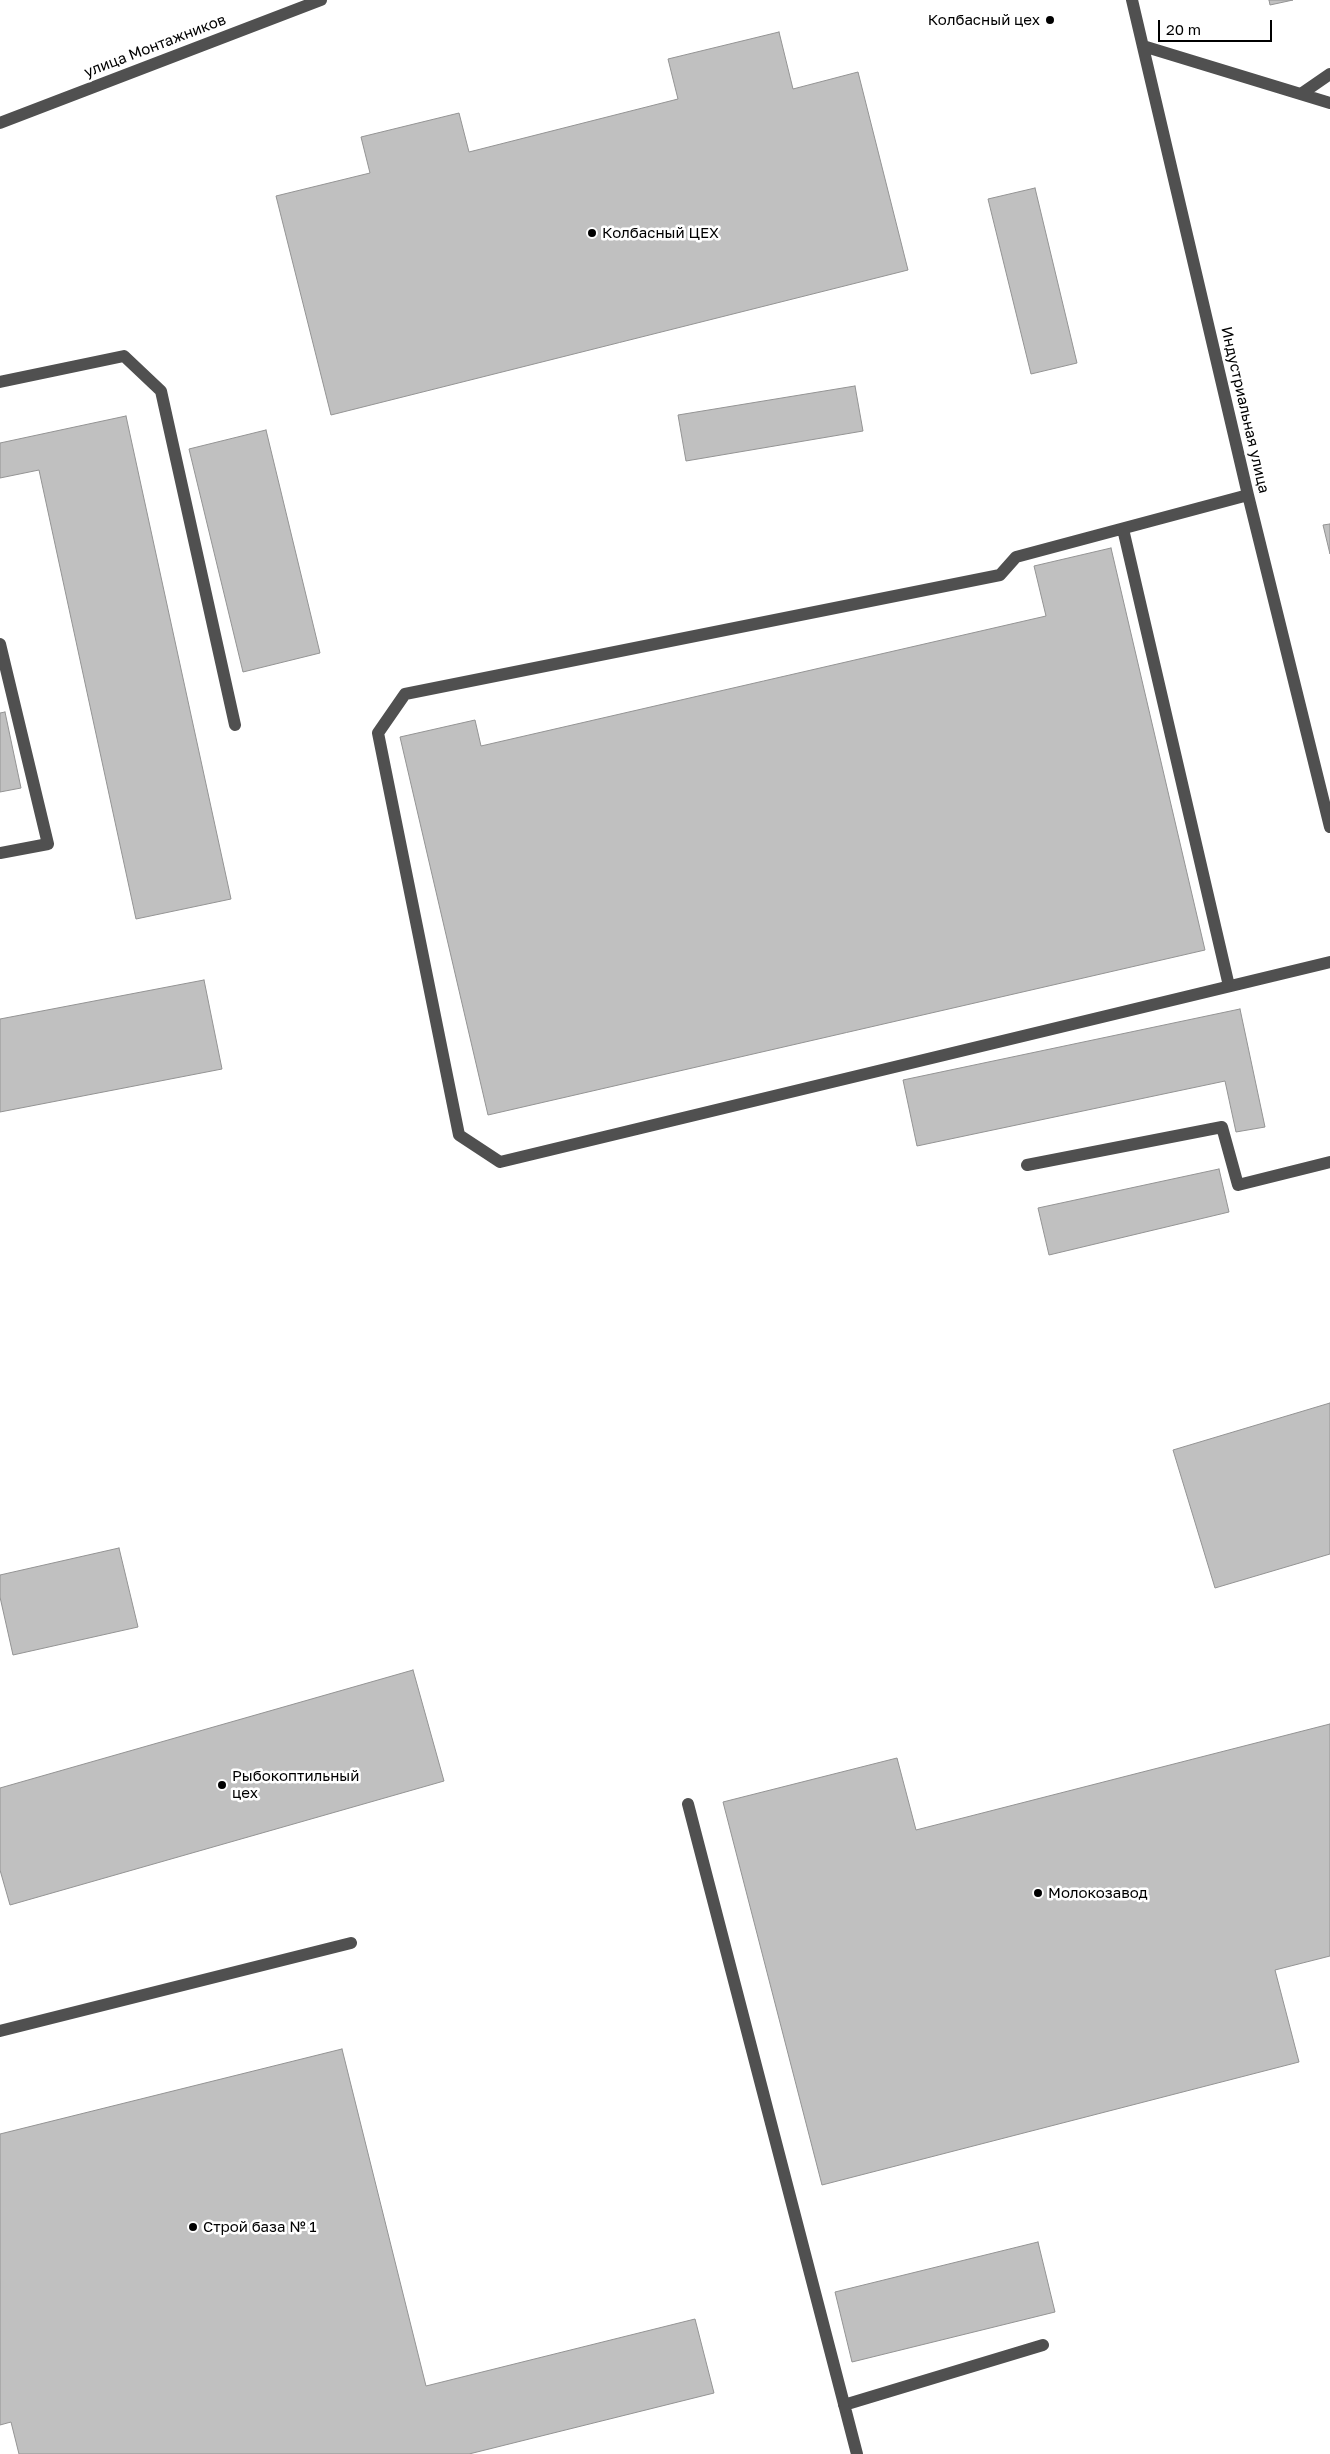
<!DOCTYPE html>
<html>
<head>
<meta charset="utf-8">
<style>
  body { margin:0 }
  #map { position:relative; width:1330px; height:2454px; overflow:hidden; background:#fff; font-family:"Golos Text",sans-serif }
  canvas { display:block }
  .scale { position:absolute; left:1158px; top:20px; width:114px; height:22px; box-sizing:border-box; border:2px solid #000; border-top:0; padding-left:6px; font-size:15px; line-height:18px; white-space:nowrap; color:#000; -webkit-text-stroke:4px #fff; paint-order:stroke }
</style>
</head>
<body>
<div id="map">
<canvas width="1330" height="2454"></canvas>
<div class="scale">20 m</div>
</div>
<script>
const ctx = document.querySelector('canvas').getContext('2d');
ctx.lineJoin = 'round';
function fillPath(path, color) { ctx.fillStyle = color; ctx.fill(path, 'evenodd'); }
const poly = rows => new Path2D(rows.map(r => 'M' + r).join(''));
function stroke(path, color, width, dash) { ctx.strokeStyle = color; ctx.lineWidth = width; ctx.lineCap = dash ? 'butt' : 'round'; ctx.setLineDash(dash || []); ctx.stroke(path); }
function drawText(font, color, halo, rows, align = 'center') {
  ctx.font = font + ' "Golos Text",sans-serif'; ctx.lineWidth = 5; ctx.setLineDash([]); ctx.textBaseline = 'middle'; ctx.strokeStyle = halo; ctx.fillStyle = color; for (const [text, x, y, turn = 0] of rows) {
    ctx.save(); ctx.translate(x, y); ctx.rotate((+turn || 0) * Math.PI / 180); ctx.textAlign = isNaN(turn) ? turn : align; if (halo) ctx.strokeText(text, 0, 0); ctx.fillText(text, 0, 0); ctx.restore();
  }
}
const building = poly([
  [1269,0,1293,0,1270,5,1269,0],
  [779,32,793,89,858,72,908,270,331,415,276,196,370,173,361,137,459,113,469,152,678,99,668,59,779,32],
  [1035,188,1077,363,1031,374,988,199,1035,188],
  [855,386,863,431,686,461,678,415,855,386],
  [126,416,231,899,136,919,39,470,0,478,0,443,126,416],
  [266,430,320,653,243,672,189,449,266,430],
  [1330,524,1330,554,1323,525,1330,524],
  [1111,548,1205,950,488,1115,400,737,475,720,481,746,1046,616,1034,566,1111,548],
  [5,712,21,788,0,792,0,713,5,712],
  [204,980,222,1069,0,1112,0,1019,204,980],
  [1240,1009,1265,1127,1236,1132,1225,1081,917,1146,903,1080,1240,1009],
  [1219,1169,1229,1212,1049,1255,1038,1208,1219,1169],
  [1330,1403,1330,1554,1215,1588,1173,1450,1330,1403],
  [119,1548,138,1627,13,1655,0,1597,0,1575,119,1548],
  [413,1670,444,1781,10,1905,0,1870,0,1788,413,1670],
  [1330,1724,1330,1956,1275,1970,1299,2062,822,2185,723,1802,897,1758,916,1830,1330,1724],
  [342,2049,426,2386,695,2319,714,2393,469,2454,19,2454,11,2422,0,2425,0,2134,342,2049],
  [1038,2242,1055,2312,852,2362,835,2292,1038,2242]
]);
const minor = poly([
  [1132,0,1248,495,1330,827],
  [1143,46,1330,103],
  [1301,94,1330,74],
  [0,123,321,0],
  [0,382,124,356,161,391,235,725],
  [1248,495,1016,557,1000,575,405,694,378,733,459,1135,500,1162,1330,962],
  [1123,529,1229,986],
  [0,644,48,844,0,853],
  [1027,1165,1222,1127,1238,1185,1330,1162],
  [688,1804,857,2454],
  [0,2031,351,1943],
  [844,2405,1043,2345]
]);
const markers = [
  [1050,20,5,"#000"],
  [592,233,5,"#000"],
  [222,1785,5,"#000"],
  [1038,1893,5,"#000"],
  [193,2227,5,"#000"]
];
const poiNames = [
  ["Колбасный цех",1040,20,"right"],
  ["Колбасный ЦЕХ",602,233],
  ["Рыбокоптильный",232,1776],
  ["цех",232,1793],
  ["Молокозавод",1048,1893],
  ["Строй база № 1",203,2227]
];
const streetNames = [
  ["улица Монтажников",155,46,-21],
  ["Индустриальная улица",1245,410,77]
];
fillPath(building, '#c0c0c0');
stroke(building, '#949494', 1);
stroke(minor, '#505050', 12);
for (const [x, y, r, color] of markers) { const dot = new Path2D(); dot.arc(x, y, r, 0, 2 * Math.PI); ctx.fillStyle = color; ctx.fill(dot); stroke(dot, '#fff', 2); }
drawText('15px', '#000', '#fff', poiNames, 'left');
drawText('15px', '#000', '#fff', streetNames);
</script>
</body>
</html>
